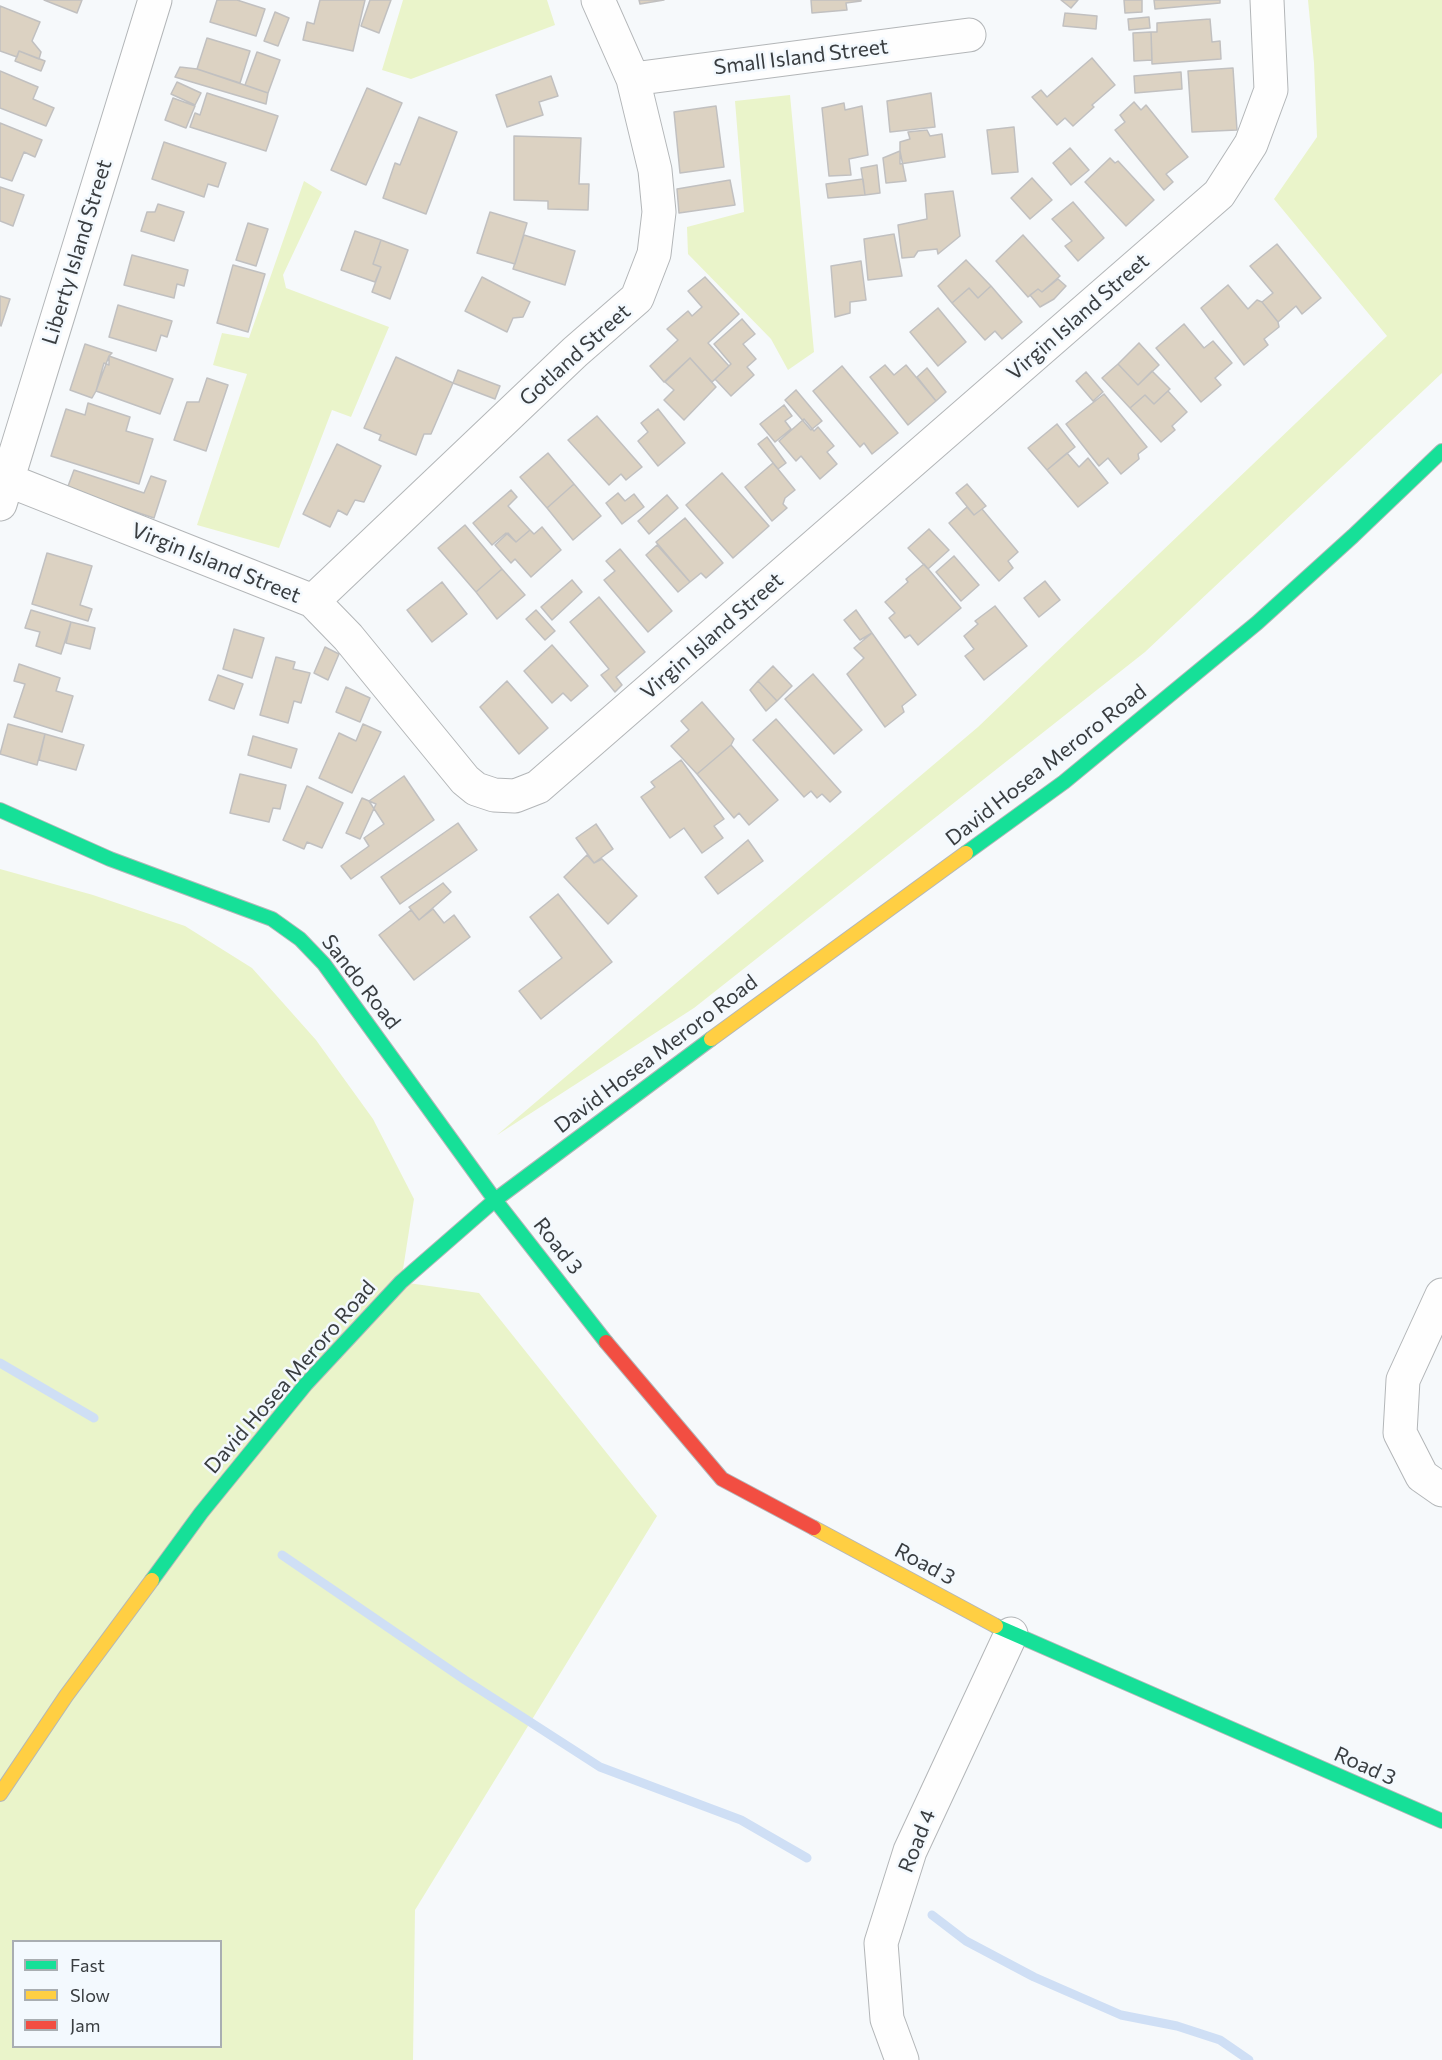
<!DOCTYPE html>
<html>
<head>
<meta charset="utf-8">
<style>
  body { margin:0 }
  #map { position:relative; width:1442px; height:2060px; overflow:hidden; background:#f6f9fb; font-family:Commissioner,sans-serif }
  canvas { display:block }
  .legend { position:absolute; left:12px; top:1940px; width:210px; height:108px; box-sizing:border-box; background:#f3f9fe; border:2px solid #a9aeb2; margin:0; padding:8px 10px; list-style:none; font-size:18px; color:#393d40 }
  .legend li { display:flex; align-items:center; gap:12px; height:30px }
  .legend b { width:30px; border:2px solid #a9aeb2 }
</style>
</head>
<body>
<div id="map">
<canvas width="1442" height="2060"></canvas>
<ul class="legend">
<li><b style="height:8px;background:#16e098"></b>Fast</li>
<li><b style="height:8px;background:#ffcf43"></b>Slow</li>
<li><b style="height:8px;background:#f24e42"></b>Jam</li>
</ul>
</div>
<script>
const ctx = document.querySelector('canvas').getContext('2d');
ctx.lineJoin = 'round';
function fillPath(path, color) { ctx.fillStyle = color; ctx.fill(path, 'evenodd'); }
const poly = rows => new Path2D(rows.map(r => 'M' + r).join(''));
function stroke(path, color, width, dash) { ctx.strokeStyle = color; ctx.lineWidth = width; ctx.lineCap = dash ? 'butt' : 'round'; ctx.setLineDash(dash || []); ctx.stroke(path); }
function drawText(font, color, halo, rows, align = 'center') {
  ctx.font = font + ' Commissioner,sans-serif'; ctx.lineWidth = 5; ctx.setLineDash([]); ctx.textBaseline = 'middle'; ctx.strokeStyle = halo; ctx.fillStyle = color; for (const [text, x, y, turn = 0] of rows) {
    ctx.save(); ctx.translate(x, y); ctx.rotate((+turn || 0) * Math.PI / 180); ctx.textAlign = isNaN(turn) ? turn : align; if (halo) ctx.strokeText(text, 0, 0); ctx.fillText(text, 0, 0); ctx.restore();
  }
}
const green = poly([
  [403,0,547,0,555,25,411,79,382,70],
  [1308,0,1442,0,1442,373,1145,652,694,1008,497,1135,978,727,1387,336,1274,199,1317,137,1314,63],
  [790,95,814,352,788,370,771,339,688,254,687,227,744,212,735,101],
  [304,181,322,192,283,275,286,288,389,327,351,417,332,410,279,548,197,525,247,374,213,365,222,333,249,338],
  [0,869,93,895,185,926,252,968,316,1040,373,1119,414,1199,401,1282,479,1293,657,1516,415,1910,413,2060,0,2060],
  [14,1942,220,1942,220,2046,14,2046]
]);
const stream = poly([
  [0,1363,94,1418],
  [282,1555,465,1680,600,1767,741,1820,807,1858],
  [932,1915,966,1941,1034,1977,1121,2015,1177,2026,1220,2040,1249,2060]
]);
const building = poly([
  [44,0,82,0,77,13,44,0],
  [217,0,237,0,265,9,256,36,210,22,217,0],
  [320,0,365,0,353,51,303,40,307,22,314,24,320,0],
  [370,0,391,0,379,33,361,26,370,0],
  [639,0,664,0,640,4,639,0],
  [811,0,861,0,861,1,846,3,847,10,812,13,811,0],
  [1061,0,1078,0,1071,8,1061,0],
  [1124,0,1142,0,1142,12,1125,13,1124,0],
  [1154,0,1220,0,1220,3,1155,9,1154,0],
  [0,6,40,22,32,41,41,52,39,59,19,51,17,57,0,51,0,6],
  [275,12,289,18,278,46,264,41,275,12],
  [1065,13,1097,16,1096,29,1063,26,1065,13],
  [1149,17,1150,28,1129,30,1128,19,1149,17],
  [1210,19,1212,42,1220,41,1221,59,1152,64,1151,32,1157,32,1157,23,1210,19],
  [1151,32,1152,60,1134,61,1133,33,1151,32],
  [207,38,250,51,240,83,197,69,207,38],
  [19,51,45,61,41,71,15,61,19,51],
  [257,52,280,60,268,93,245,85,257,52],
  [1092,58,1115,85,1092,105,1094,107,1073,126,1065,118,1057,125,1032,97,1041,90,1047,97,1092,58],
  [180,67,197,69,268,93,266,104,175,77,180,67],
  [1233,68,1237,130,1192,132,1188,71,1233,68],
  [0,71,38,87,33,99,54,108,46,126,0,108,0,71],
  [1181,72,1182,89,1135,93,1134,76,1181,72],
  [551,76,558,96,539,102,543,115,507,127,496,95,551,76],
  [177,82,201,93,195,105,171,94,177,82],
  [367,88,402,103,366,185,331,170,367,88],
  [207,93,278,116,266,151,190,127,195,113,200,115,207,93],
  [931,93,935,127,890,132,887,101,931,93],
  [173,98,195,106,186,128,165,120,173,98],
  [1134,102,1141,110,1146,105,1188,157,1166,174,1173,182,1164,190,1115,130,1125,122,1120,115,1134,102],
  [844,103,845,110,862,106,868,155,849,159,851,175,829,176,822,108,844,103],
  [716,106,724,167,680,173,674,112,716,106],
  [419,117,457,132,426,214,383,198,395,163,400,165,419,117],
  [0,123,42,140,35,157,24,152,12,181,0,177,0,123],
  [1014,127,1018,172,992,174,987,130,1014,127],
  [927,130,930,136,942,134,945,157,900,164,900,142,910,139,908,132,927,130],
  [514,136,581,138,579,184,589,184,588,210,548,209,548,201,514,200,514,136],
  [164,142,226,163,218,187,208,184,204,197,152,179,164,142],
  [1070,148,1089,170,1071,185,1053,163,1070,148],
  [900,151,906,181,886,183,883,158,900,151],
  [1110,158,1115,163,1118,161,1154,200,1126,226,1085,182,1110,158],
  [877,165,880,193,865,195,861,168,877,165],
  [1032,178,1052,200,1030,219,1011,198,1032,178],
  [863,179,865,195,828,198,826,184,863,179],
  [730,180,735,205,679,213,677,189,730,180],
  [0,187,24,195,13,226,0,221,0,187],
  [953,191,960,236,938,254,937,249,918,251,914,257,902,258,898,225,927,219,925,194,953,191],
  [1073,202,1104,238,1078,261,1065,246,1072,241,1052,219,1073,202],
  [158,204,184,212,174,241,141,231,147,212,155,212,158,204],
  [490,212,527,223,515,264,477,253,490,212],
  [248,223,268,229,256,266,236,260,248,223],
  [355,231,381,240,373,264,381,267,375,282,341,270,355,231],
  [894,234,902,276,868,280,864,239,894,234],
  [524,235,575,251,565,285,513,269,524,235],
  [1023,235,1060,276,1042,292,1038,289,1028,297,996,261,1023,235],
  [381,240,408,250,390,299,372,292,381,267,373,264,381,240],
  [1277,244,1321,298,1302,314,1296,306,1278,322,1262,302,1273,293,1250,266,1277,244],
  [132,255,188,270,184,286,177,284,174,298,124,285,132,255],
  [966,260,991,286,978,298,969,288,952,303,938,286,966,260],
  [861,261,866,300,850,302,850,313,835,317,831,266,861,261],
  [233,265,265,274,248,332,217,323,233,265],
  [482,277,530,302,523,317,513,318,507,332,465,311,482,277],
  [705,277,739,314,708,343,729,366,712,382,690,358,664,382,650,366,678,340,667,329,688,311,692,316,702,307,688,291,705,277],
  [1058,279,1066,286,1054,299,1040,307,1030,295,1038,289,1042,292,1058,279],
  [1228,285,1248,309,1257,300,1262,302,1278,322,1279,327,1264,339,1268,345,1244,365,1201,308,1228,285],
  [991,286,1022,322,1002,339,995,331,985,340,952,303,969,288,978,298,991,286],
  [0,296,10,299,1,326,0,325,0,296],
  [118,305,172,321,167,337,161,335,156,351,109,337,118,305],
  [938,308,966,342,938,366,910,332,938,308],
  [742,319,755,334,743,344,756,359,747,367,754,375,731,396,715,379,731,364,714,344,742,319],
  [1184,324,1204,348,1213,341,1232,363,1215,378,1221,385,1201,402,1156,348,1184,324],
  [1139,343,1159,365,1138,385,1118,364,1139,343],
  [85,344,112,353,109,356,109,365,104,363,96,391,92,398,70,390,85,344],
  [109,356,173,379,160,414,96,391,109,356],
  [396,357,453,383,431,434,424,434,416,455,379,440,381,435,364,428,396,357],
  [690,358,716,387,684,420,664,400,674,390,665,382,690,358],
  [1118,364,1138,385,1152,371,1170,389,1154,404,1145,395,1130,408,1102,378,1118,364],
  [885,365,894,375,906,365,936,401,908,425,870,377,885,365],
  [842,366,898,433,872,454,864,443,860,447,813,391,842,366],
  [927,368,946,392,936,401,917,377,927,368],
  [458,370,500,386,495,399,453,383,458,370],
  [1086,372,1103,392,1093,401,1076,381,1086,372],
  [207,378,228,385,206,451,174,440,187,402,199,402,207,378],
  [796,390,822,421,811,430,785,400,796,390],
  [1168,391,1187,412,1172,426,1175,430,1161,442,1130,408,1145,395,1154,404,1168,391],
  [1104,394,1147,447,1138,454,1139,459,1121,474,1108,458,1099,466,1066,424,1104,394],
  [88,403,130,417,126,431,153,439,139,484,51,456,66,409,85,415,88,403],
  [784,405,792,416,785,421,791,429,775,442,760,424,784,405],
  [658,409,685,443,658,466,638,441,648,432,641,423,658,409],
  [597,416,642,467,626,480,621,474,609,485,568,440,597,416],
  [804,419,814,431,818,427,834,446,827,452,837,464,820,479,801,456,796,461,779,441,804,419],
  [1057,424,1075,447,1047,470,1028,448,1057,424],
  [767,437,786,463,778,469,758,444,767,437],
  [337,444,381,466,364,502,355,500,347,515,338,510,330,527,303,514,337,444],
  [548,453,574,484,547,508,520,477,548,453],
  [1067,453,1079,467,1088,458,1108,483,1078,507,1047,470,1067,453],
  [773,463,795,490,785,498,783,504,787,508,772,521,745,487,773,463],
  [74,470,144,493,151,476,166,481,154,518,67,489,74,470],
  [722,473,769,526,733,558,686,505,722,473],
  [574,484,601,516,573,540,547,508,574,484],
  [967,484,986,506,974,515,956,493,967,484],
  [511,490,517,497,508,506,530,530,516,542,506,533,492,545,473,523,511,490],
  [618,493,625,501,634,494,644,507,622,524,606,503,618,493],
  [667,495,678,508,649,534,638,521,667,495],
  [967,507,974,515,982,509,1018,552,1008,561,1013,568,999,581,949,523,967,507],
  [685,518,723,563,706,578,701,573,690,582,656,542,685,518],
  [465,525,502,569,476,592,438,548,465,525],
  [542,527,561,550,531,577,515,559,511,563,495,545,508,533,516,542,530,530,534,534,542,527],
  [929,529,949,550,928,569,908,548,929,529],
  [657,545,690,582,678,592,646,555,657,545],
  [620,549,672,611,648,632,604,580,615,571,606,561,620,549],
  [47,553,92,566,80,605,92,609,88,621,32,604,47,553],
  [954,556,979,585,961,601,936,572,954,556],
  [924,564,961,608,918,645,910,635,905,638,889,618,895,613,885,602,908,582,906,579,924,564],
  [502,569,525,595,497,619,476,592,502,569],
  [572,580,582,592,552,620,541,607,572,580],
  [1045,581,1060,600,1039,617,1024,598,1045,581],
  [442,582,467,614,432,642,407,610,442,582],
  [599,597,645,652,616,677,622,685,615,692,601,675,609,669,570,622,599,597],
  [995,606,1027,646,984,680,965,656,974,649,964,636,978,624,975,621,995,606],
  [31,610,71,622,61,654,36,646,40,632,25,628,31,610],
  [536,610,555,631,545,640,526,619,536,610],
  [856,610,872,633,860,640,844,620,856,610],
  [71,622,95,628,90,649,66,643,71,622],
  [234,629,264,638,252,678,223,669,234,629],
  [872,633,916,695,902,706,904,712,885,727,847,674,864,658,854,648,872,633],
  [552,645,588,686,571,701,563,693,552,703,524,671,552,645],
  [325,647,339,654,328,680,314,673,325,647],
  [276,657,295,662,293,669,310,673,301,703,294,701,288,723,260,715,276,657],
  [19,664,60,678,56,691,73,696,62,732,14,717,25,684,14,681,19,664],
  [773,666,792,686,777,701,758,681,773,666],
  [813,674,862,730,834,754,785,699,813,674],
  [218,675,243,684,234,709,209,700,218,675],
  [507,681,548,728,519,754,480,707,507,681],
  [758,681,777,701,766,711,750,690,758,681],
  [346,687,370,698,360,722,336,712,346,687],
  [702,702,734,739,731,745,697,774,671,746,689,730,681,721,702,702],
  [776,719,841,792,830,802,822,794,817,798,811,791,804,797,753,740,776,719],
  [8,724,45,734,37,765,0,754,8,724],
  [363,724,381,732,352,793,319,778,339,733,356,741,363,724],
  [45,734,84,745,76,770,39,760,45,734],
  [253,736,297,749,291,768,248,755,253,736],
  [731,745,778,800,749,825,739,813,734,818,697,774,731,745],
  [681,760,724,819,714,826,723,838,702,853,684,828,670,838,641,797,655,787,651,782,681,760],
  [240,774,286,785,280,809,273,808,269,822,230,813,240,774],
  [404,776,434,820,351,879,341,866,369,846,364,838,384,824,369,801,404,776],
  [307,786,343,803,322,848,307,842,304,849,283,840,307,786],
  [362,798,376,804,360,839,346,833,362,798],
  [458,823,477,850,400,904,381,877,458,823],
  [596,824,613,849,594,863,576,838,596,824],
  [748,840,763,861,718,894,705,877,748,840],
  [587,855,594,863,602,859,637,896,608,924,564,877,587,855],
  [443,883,451,892,419,920,409,907,443,883],
  [558,894,612,962,541,1019,519,991,562,958,530,917,558,894],
  [433,909,444,923,454,915,470,937,414,980,379,935,411,910,419,920,433,909]
]);
const street = poly([
  [633,79,969,35],
  [0,477,313,601,348,637,465,780,476,789,494,795,515,796,538,787,1219,194,1251,144,1271,90,1267,0],
  [0,504,155,0],
  [313,601,575,352,637,298,654,254,659,212,655,170,633,79,598,0],
  [1442,1295,1403,1380,1400,1433,1422,1476,1442,1490],
  [902,2060,887,2019,881,1943,910,1851,1011,1634]
]);
const fast = poly([
  [0,810,110,859,272,919,300,939,324,964,495,1200,606,1342],
  [966,853,1064,782,1257,623,1353,536,1442,451],
  [152,1580,201,1513,306,1384,401,1282,495,1200,711,1039],
  [996,1626,1442,1821]
]);
const slow = poly([
  [711,1039,966,853],
  [814,1528,996,1626],
  [0,1794,66,1696,152,1580]
]);
const jam = poly([
  [606,1342,722,1479,814,1528]
]);
const streetNames = [
  ["Small Island Street",801,57,-7],
  ["Liberty Island Street",77,252,-73],
  ["Virgin Island Street",1078,317,-41],
  ["Gotland Street",575,355,-42],
  ["Virgin Island Street",216,563,22],
  ["Virgin Island Street",712,636,-41],
  ["David Hosea Meroro Road",1046,765,-38],
  ["Sando Road",361,982,52],
  ["David Hosea Meroro Road",656,1054,-37],
  ["Road 3",558,1246,52],
  ["David Hosea Meroro Road",290,1377,-49],
  ["Road 3",925,1564,28],
  ["Road 3",1365,1766,24],
  ["Road 4",917,1841,-68]
];
fillPath(green, '#eaf4ca');
stroke(stream, '#cfdff5', 9);
fillPath(building, '#dcd2c2');
stroke(building, '#c1c0c0', 1.5);
stroke(street, '#b3b6b8', 35);
stroke(fast, '#b3b6b8', 16);
stroke(slow, '#b3b6b8', 16);
stroke(jam, '#b3b6b8', 16);
stroke(street, '#fefefe', 33);
stroke(fast, '#16e098', 14);
stroke(slow, '#ffcf43', 14);
stroke(jam, '#f24e42', 14);
drawText('21px', '#393d40', '#f3f9fe', streetNames);
</script>
</body>
</html>
